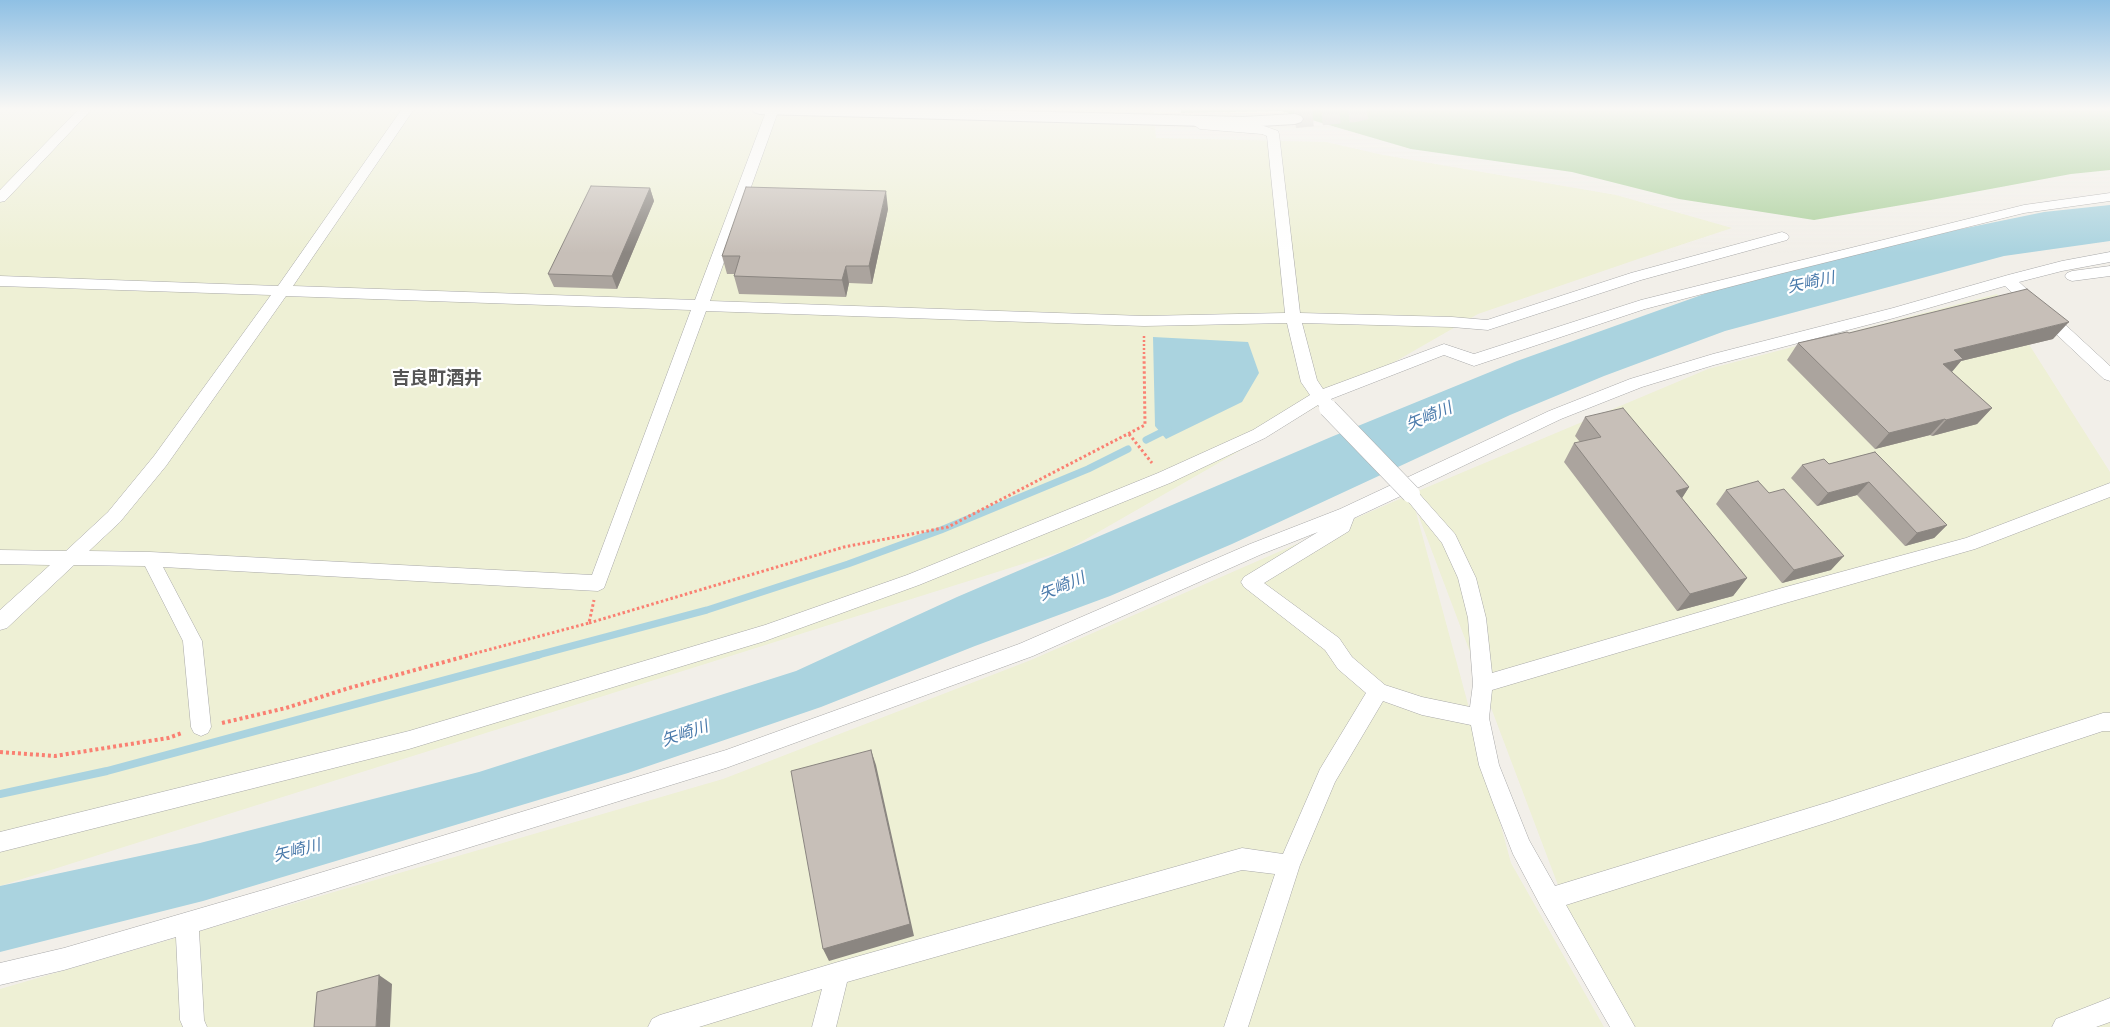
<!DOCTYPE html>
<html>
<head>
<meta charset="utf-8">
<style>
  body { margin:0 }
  canvas { display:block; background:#f2efe9 }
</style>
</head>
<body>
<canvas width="2110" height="1027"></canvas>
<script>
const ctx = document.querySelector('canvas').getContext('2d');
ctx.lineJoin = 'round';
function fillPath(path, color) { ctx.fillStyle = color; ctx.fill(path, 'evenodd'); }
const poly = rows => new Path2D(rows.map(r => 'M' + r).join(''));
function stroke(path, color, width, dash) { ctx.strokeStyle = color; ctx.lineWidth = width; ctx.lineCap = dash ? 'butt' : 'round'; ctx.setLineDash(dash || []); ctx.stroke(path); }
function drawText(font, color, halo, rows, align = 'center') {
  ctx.font = font + ' Karla,"Noto Sans JP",sans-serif'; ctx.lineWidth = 4.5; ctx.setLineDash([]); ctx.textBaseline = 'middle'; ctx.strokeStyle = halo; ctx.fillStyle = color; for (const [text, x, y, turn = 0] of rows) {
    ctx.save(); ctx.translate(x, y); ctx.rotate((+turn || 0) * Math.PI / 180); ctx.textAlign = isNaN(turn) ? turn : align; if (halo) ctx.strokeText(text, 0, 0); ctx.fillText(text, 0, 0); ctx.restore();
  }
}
const farmland = poly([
  [0,109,1154,109,1156,138,1326,142,1383,155,1616,195,1732,228,1641,258,1478,314,1067,550,0,886],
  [1997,294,2110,472,2110,1027,1633,1027,1570,917,1413,501,1511,863,1604,1027,0,1027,0,989,723,779,1031,660,1411,494,1708,369]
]);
const forest = poly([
  [1181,109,2110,109,2110,170,2071,174,1931,200,1814,220,1679,199,1572,172,1411,149,1281,111,1181,113]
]);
const water = poly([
  [2110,205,2110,241,2004,256,1725,331,1604,376,1510,415,1232,544,1110,596,975,646,821,707,628,773,203,901,0,952,0,886,200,843,479,772,796,671,957,597,1331,437,1517,361,1721,288,1937,234,2044,212],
  [1153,337,1248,342,1259,373,1242,402,1166,439,1155,426]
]);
const streamFar1 = poly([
  [1146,440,1168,429],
  [534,656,707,610,848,564,941,530,1088,469,1128,449]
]);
const stream = poly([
  [0,794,107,771,538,655]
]);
const tertiaryTunnel = poly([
  [1295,119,1355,113,1371,109]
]);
const pathFar2 = poly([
  [1144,336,1144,355]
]);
const pathFar1 = poly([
  [1129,434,1152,463],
  [589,623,844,547,948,527,1145,425,1144,354],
  [465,656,589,623,594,600]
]);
const path = poly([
  [222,723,286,708,349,688,470,655],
  [0,752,55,756,168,738,182,733]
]);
const minor = poly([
  [79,109,92,109,5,201,0,202,0,190,79,109],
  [402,109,414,109,293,286,695,300,767,109,779,109,710,301,1144,316,1285,313,1267,136,1262,134,1200,129,1186,120,1192,116,1207,122,1264,126,1278,131,1279,134,1300,313,1452,317,1487,320,1631,273,1782,232,1787,234,1789,237,1787,240,1641,280,1488,330,1452,327,1302,323,1317,380,1323,389,1444,344,1474,354,1641,300,2024,205,2110,193,2110,201,2024,213,1779,274,1645,309,1474,366,1444,355,1331,399,1335,405,1333,409,1327,411,1321,409,1318,405,1265,438,1170,483,919,585,765,641,409,749,0,852,0,832,409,731,765,625,907,575,1158,473,1253,430,1310,395,1301,382,1287,323,1144,326,706,311,604,588,598,591,163,567,202,641,211,727,208,733,201,736,194,733,191,727,183,641,145,566,74,565,7,628,0,630,0,610,50,565,0,564,0,550,66,551,108,512,154,456,271,295,0,286,0,276,278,286,402,109],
  [286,296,691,310,592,575,150,552,89,551,120,522,166,466,286,296],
  [2110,252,2110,262,2062,271,2019,282,2110,366,2110,381,2104,379,2005,286,1894,318,1714,365,1642,387,1561,419,1415,489,1455,534,1476,578,1486,618,1492,673,1782,588,1966,538,2110,483,2110,497,1975,549,1782,604,1492,690,1489,718,1499,765,1529,840,1555,886,1829,802,2103,713,2110,713,2110,731,2103,731,1829,822,1566,905,1635,1027,1610,1027,1541,907,1513,854,1493,803,1479,765,1471,725,1422,715,1383,701,1335,782,1300,865,1248,1027,1224,1027,1275,874,1242,870,847,982,836,1027,812,1027,822,989,699,1027,648,1027,652,1019,660,1015,838,962,1242,848,1283,854,1320,769,1366,693,1338,669,1325,650,1244,587,1241,582,1244,577,1318,532,1262,554,1033,656,726,768,199,931,204,1020,207,1027,183,1027,180,1020,176,937,64,970,0,985,0,963,64,948,270,888,726,750,1019,644,1250,544,1340,509,1549,411,1630,379,1713,354,1893,308,2008,275,2062,261,2110,252],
  [1403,495,1442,543,1458,578,1468,618,1473,684,1470,707,1422,697,1385,685,1352,657,1339,638,1264,583,1349,531,1354,518,1403,495],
  [2110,266,2110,276,2072,281,2067,279,2065,276,2067,273,2072,271,2110,266],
  [2110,998,2110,1022,2096,1027,2052,1027,2056,1019,2110,998]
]);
const tertiary = poly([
  [752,109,937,109,1243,117,1295,114,1301,116,1303,119,1301,122,1295,124,1243,127,760,114,754,112,752,109]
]);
const minorBridge = poly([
  [1328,408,1411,494]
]);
const wall = poly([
  [650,188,654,201,617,289,554,287,548,274],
  [888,209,872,284,849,283,846,297,739,294,734,276,734,274,727,274,722,256],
  [1849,333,2053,339,1961,361,1952,372,1992,408,1977,424,1932,436,1930,435,1875,449,1787,360,1798,343],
  [1585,417,1689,487,1682,498,1747,578,1733,596,1677,611,1564,462,1574,443,1580,442,1575,436],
  [1875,452,1947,525,1934,538,1905,546,1857,495,1817,506,1791,478,1802,465,1829,464],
  [1726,490,1831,570,1782,583,1716,504]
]);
const shadedWall = poly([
  [650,188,654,201,617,289,612,276],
  [886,191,888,209,872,284,869,266],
  [846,266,849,283,846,297,842,280],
  [2069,322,2053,339,1961,361,1949,375,1929,380,1954,350],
  [1992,408,1977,424,1932,436,1946,420],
  [1945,419,1930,435,1875,449,1889,433],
  [1869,482,1857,495,1817,506,1828,493],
  [1689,487,1677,506,1676,491],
  [1947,525,1934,538,1905,546,1917,533],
  [1844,556,1831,570,1782,583,1794,570],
  [1747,578,1733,596,1677,611,1690,594],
  [871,750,876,765,914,936,829,961,823,949],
  [379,975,392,984,390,1027,376,1027]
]);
const building = poly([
  [591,186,650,188,612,276,548,274,591,186],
  [746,187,886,191,869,266,846,266,842,280,734,276,740,256,722,256,746,187],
  [2027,289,2069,322,1954,350,1963,359,1943,364,1992,408,1946,420,1945,419,1889,433,1798,343,1847,332,1849,333,2027,289],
  [1623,408,1689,487,1676,491,1747,578,1690,594,1574,443,1601,437,1585,417,1623,408],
  [1875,452,1947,525,1917,533,1869,482,1828,493,1802,465,1824,459,1829,464,1875,452],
  [1758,481,1769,493,1784,489,1844,556,1794,570,1726,490,1758,481],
  [871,750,910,924,823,949,791,771,871,750],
  [379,975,376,1027,314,1027,317,992,379,975]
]);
const waterNames = [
  ["矢崎川",1811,283,-12],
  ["矢崎川",1429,417,-23],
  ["矢崎川",1062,587,-23],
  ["矢崎川",685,734,-19],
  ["矢崎川",297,851,-14]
];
const quarterNames = [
  ["吉良町酒井",437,379]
];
fillPath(farmland, '#eef0d5');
fillPath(forest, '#add19e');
fillPath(water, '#aad3df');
stroke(streamFar1, '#aad3df', 7);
stroke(stream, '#aad3df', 8);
stroke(tertiaryTunnel, '#c8c6c1', 18, [18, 9]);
stroke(minor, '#a9a9a9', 1);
stroke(tertiary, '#a9a9a9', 2);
stroke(pathFar2, '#fa8072', 2.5, [2, 2]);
stroke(pathFar1, '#fa8072', 3, [2.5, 2.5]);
stroke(path, '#fa8072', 4, [3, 3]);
fillPath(minor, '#fff');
fillPath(tertiary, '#fff');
stroke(minorBridge, '#a9a9a9', 19, []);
stroke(minorBridge, '#fff', 18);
fillPath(wall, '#aba49e');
fillPath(shadedWall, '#8b8681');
fillPath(building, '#c7bfb8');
stroke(building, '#8b8681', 1);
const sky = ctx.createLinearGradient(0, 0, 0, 253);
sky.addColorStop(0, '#8fc0e4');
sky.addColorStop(0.43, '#f9f8f5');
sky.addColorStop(1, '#f9f8f500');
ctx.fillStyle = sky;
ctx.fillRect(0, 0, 2110, 253);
drawText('italic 16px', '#4a7aab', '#fff', waterNames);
drawText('bold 18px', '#555', '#fff', quarterNames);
</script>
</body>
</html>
